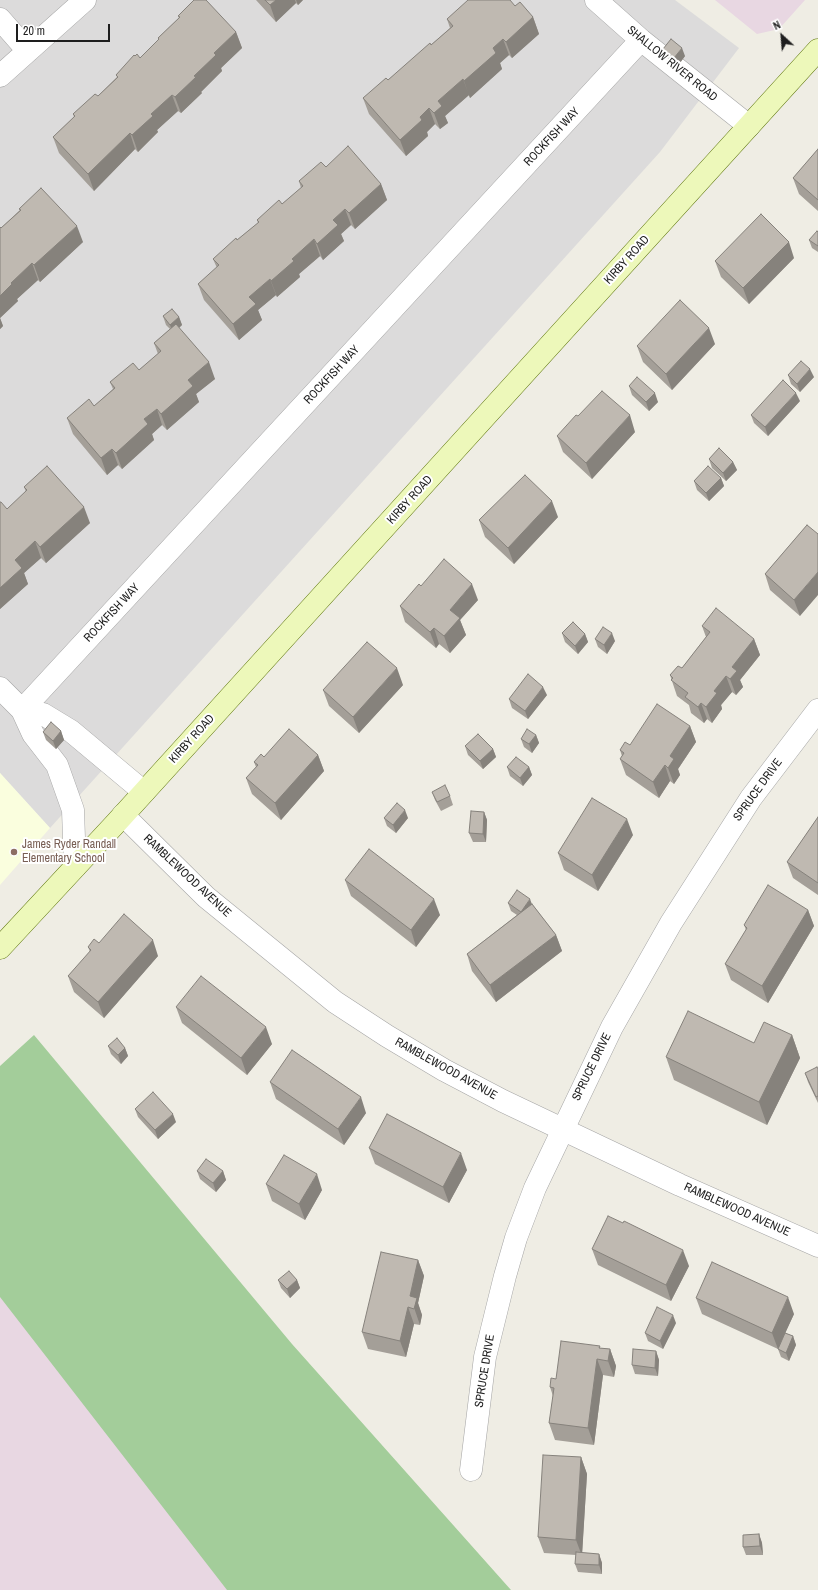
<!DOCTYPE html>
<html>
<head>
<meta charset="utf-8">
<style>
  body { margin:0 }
  #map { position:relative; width:818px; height:1590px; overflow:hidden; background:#efede4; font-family:"Archivo Narrow",sans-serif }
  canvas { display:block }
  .north { position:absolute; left:762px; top:16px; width:40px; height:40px; -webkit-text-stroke:3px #fff; paint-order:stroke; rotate:334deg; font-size:11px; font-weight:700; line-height:16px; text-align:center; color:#1e1e1e }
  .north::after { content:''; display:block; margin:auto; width:14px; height:18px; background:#1e1e1e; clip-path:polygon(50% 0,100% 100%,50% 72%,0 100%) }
  .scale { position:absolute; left:16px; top:24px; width:94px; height:18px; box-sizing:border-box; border:2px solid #1e1e1e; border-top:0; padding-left:5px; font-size:12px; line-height:14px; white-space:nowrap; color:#1e1e1e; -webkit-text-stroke:3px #fff; paint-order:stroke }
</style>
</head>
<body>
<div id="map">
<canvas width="818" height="1590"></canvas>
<div class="north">N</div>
<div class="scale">20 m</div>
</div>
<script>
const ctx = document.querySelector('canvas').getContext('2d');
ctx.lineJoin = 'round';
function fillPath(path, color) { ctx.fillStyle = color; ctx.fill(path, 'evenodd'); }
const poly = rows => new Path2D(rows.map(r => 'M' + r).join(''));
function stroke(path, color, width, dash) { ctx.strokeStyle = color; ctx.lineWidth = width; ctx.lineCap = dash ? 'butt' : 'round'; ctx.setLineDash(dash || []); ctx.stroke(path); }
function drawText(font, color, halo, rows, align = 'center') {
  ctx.font = font + ' "Archivo Narrow",sans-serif'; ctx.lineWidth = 4; ctx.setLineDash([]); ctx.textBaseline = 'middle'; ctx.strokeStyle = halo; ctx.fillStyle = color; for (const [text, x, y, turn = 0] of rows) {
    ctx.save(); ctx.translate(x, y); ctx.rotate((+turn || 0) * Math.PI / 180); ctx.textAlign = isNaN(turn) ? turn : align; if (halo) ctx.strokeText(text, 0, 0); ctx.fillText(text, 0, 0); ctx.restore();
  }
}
const residential = poly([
  [0,0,675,0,739,48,660,152,50,828,0,773]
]);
const industrial = poly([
  [715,0,805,0,779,29,757,34],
  [0,1293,236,1590,0,1590]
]);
const education = poly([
  [0,773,50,828,0,885]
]);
const forest = poly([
  [34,1035,292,1344,511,1590,227,1590,0,1297,0,1066]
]);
const minor = poly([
  [596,0,641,40,749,126],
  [0,19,28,51],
  [0,76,85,0],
  [0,688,22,710,33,734,57,765,73,810,75,867],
  [22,710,641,40],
  [22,710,43,714,71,731,144,792],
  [123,815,206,897,335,1002,387,1036,444,1070,503,1101,680,1185,818,1246],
  [471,1470,485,1357,505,1276,516,1238,535,1188,612,1027,671,923,751,798,818,710]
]);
const secondary = poly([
  [0,948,116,823,818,50]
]);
const wall = poly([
  [256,0,303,0,298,5,296,3,276,22],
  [515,6,533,17,539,34,512,58,509,55,500,63,502,69,470,98,469,95,445,116,448,123,440,129,435,124,427,132,428,136,406,156,369,114,363,98,388,80,431,45,450,28,447,19],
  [178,16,236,32,242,48,221,68,222,71,201,92,202,93,181,113,178,111,157,130,158,132,138,152,135,149,94,191,59,153,53,137,74,117,73,114,98,96,117,77,116,75,135,56,140,58,159,40,158,38,179,18],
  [663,49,685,56,677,67,666,57],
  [818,149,818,211,799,194,793,178],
  [326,167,381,184,387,200,355,229,351,225,341,234,344,241,323,260,320,256,299,274,300,277,277,297,276,295,258,310,262,320,239,340,204,300,198,284,217,268,213,259,237,240,258,223,257,220,282,204,301,188,299,181],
  [19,209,83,242,40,282,38,280,17,299,18,301,0,318,3,326,0,329,0,227,1,228,20,210],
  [818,232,818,252,812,248,809,240],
  [794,258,749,304,721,277,715,261],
  [163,316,179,317,182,325,179,328,215,379,196,394,199,402,167,430,162,425,152,434,154,440,122,469,118,465,107,475,73,434,67,418,94,406,113,389,110,382,139,370,158,354,154,343,170,329,166,325],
  [715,344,672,390,643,362,637,346],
  [788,375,814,377,800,392,791,384],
  [629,386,658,402,649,411,632,395],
  [800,401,768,436,754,423,751,415],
  [635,432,592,479,563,452,557,436],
  [709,459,733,462,737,470,726,481,712,468],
  [721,478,724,486,709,501,697,490,694,481],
  [24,487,90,523,46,563,41,558,24,573,28,584,0,609,7,509,26,492],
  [558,517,514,564,485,537,479,520],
  [807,525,800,616,770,590,765,574],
  [421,586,478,600,460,620,466,635,450,653,439,644,436,648,405,622,400,606],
  [702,626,754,639,760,655,740,680,743,687,736,695,732,692,721,705,722,709,712,723,707,719,704,723,691,713,689,705,677,696,670,675,682,668,706,637],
  [562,633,585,634,588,642,578,654,565,642],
  [595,639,615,641,607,654,598,647],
  [403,685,359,733,329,706,323,690],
  [547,695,528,719,512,708,509,699],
  [690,726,696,742,678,769,680,775,674,784,670,781,659,798,626,775,620,759,622,756,620,750,630,745],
  [61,731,64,740,56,749,46,740,43,732],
  [536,735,539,743,532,753,524,747,521,739],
  [465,746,493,749,496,757,483,769,468,755],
  [318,755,324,771,281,820,252,794,246,778,256,767,254,762,264,757],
  [507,767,529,767,532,775,523,786,510,776],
  [432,792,450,796,453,805,441,811,435,800],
  [484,812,487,820,486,842,473,842,469,833],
  [818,817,818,895,793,878,787,862],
  [384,818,408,818,396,833,387,826],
  [633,835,598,891,564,870,558,853],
  [345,880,440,915,416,947,351,896],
  [508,903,532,904,556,935,562,951,496,1002,472,971,467,954,517,915,511,911],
  [808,910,814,926,768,1003,731,980,725,964,746,930,744,925],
  [99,943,158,956,104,1018,74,992,68,976,90,952,88,947],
  [176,1007,272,1044,247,1075,182,1023],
  [792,1035,800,1058,767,1125,674,1080,666,1057,754,1043],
  [108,1046,125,1048,128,1056,121,1064,111,1054],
  [818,1069,818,1103,808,1082,805,1073],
  [270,1082,366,1113,344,1145,276,1099],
  [135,1109,176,1122,158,1139,138,1117],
  [369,1148,467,1170,449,1203,375,1164],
  [197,1171,223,1171,226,1180,216,1192,200,1179],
  [266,1184,322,1190,305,1220,272,1201],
  [592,1249,689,1266,671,1301,598,1265],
  [418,1260,424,1276,418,1303,422,1315,420,1325,414,1324,406,1357,368,1349,362,1332],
  [278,1280,297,1280,300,1288,290,1298,281,1288],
  [696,1298,794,1314,785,1333,793,1336,796,1345,789,1361,781,1357,778,1349,702,1314],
  [676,1323,663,1349,648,1341,645,1333],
  [600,1346,600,1348,610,1349,616,1366,614,1377,603,1375,594,1445,555,1440,549,1423,553,1396,550,1387,556,1379],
  [656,1351,659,1360,658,1376,635,1374,632,1365],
  [581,1457,587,1474,582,1553,599,1554,602,1563,602,1574,578,1572,575,1564,576,1555,544,1553,538,1537],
  [759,1534,762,1543,763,1555,746,1555,743,1547]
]);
const shadedWall = poly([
  [276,0,295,0,296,3,276,22,270,5],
  [296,0,303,0,298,5],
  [533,17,539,34,512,58,506,42],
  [236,32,242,48,221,68,222,71,201,92,202,93,181,113,175,97,214,53],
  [503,39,509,55,500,63,502,69,470,98,464,81,493,48],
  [682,48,685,56,677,67,674,58],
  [463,79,469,95,445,116,448,123,440,129,434,113,438,101],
  [172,95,178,111,157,130,158,132,138,152,132,135,151,114],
  [429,108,435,124,427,132,428,136,406,156,400,140,420,117],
  [130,133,135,149,94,191,88,174],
  [381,184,387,200,355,229,349,213],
  [345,209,351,225,341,234,344,241,323,260,317,244,333,220],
  [77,226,83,242,40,282,34,265],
  [314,239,320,256,299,274,300,277,277,297,271,281,292,259],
  [789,242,794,258,749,304,743,288],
  [32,263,38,280,17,299,18,301,0,318,3,326,0,329,0,296,11,283],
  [270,279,276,295,258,310,262,320,239,340,233,324,249,297],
  [179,317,182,325,173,333,170,325],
  [709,328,715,344,672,390,666,374],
  [209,362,215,379,196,394,199,402,167,430,161,414,188,380],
  [810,369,814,377,800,392,797,384],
  [655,393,658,402,649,411,646,402],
  [796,393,800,401,768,436,765,427],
  [157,409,162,425,152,434,154,440,122,469,116,453,144,419],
  [630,415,635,432,592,479,586,463],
  [112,449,118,465,107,475,101,458],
  [733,462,737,470,726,481,723,473],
  [721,478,724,486,709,501,706,493],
  [552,501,558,517,514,564,508,548],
  [84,507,90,523,46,563,40,547],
  [35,541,41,558,24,573,28,584,0,609,0,588,15,560],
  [818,572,818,595,800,616,794,600],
  [472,584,478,600,460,620,466,635,450,653,444,636,450,610],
  [434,628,439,644,436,648,430,632],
  [612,633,615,641,607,654,604,645],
  [585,634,588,642,578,654,575,646],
  [754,639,760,655,740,680,743,687,736,695,730,679,732,667],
  [397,668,403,685,359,733,353,717],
  [726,676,732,692,721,705,722,709,712,723,706,707,714,691],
  [543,687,547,695,528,719,525,711],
  [701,703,707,719,704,723,698,707],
  [690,726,696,742,678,769,680,775,674,784,668,768,670,756],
  [61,731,64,740,56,749,53,741],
  [536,735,539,743,532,753,529,744],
  [493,749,496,757,483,769,480,761],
  [318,755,324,771,281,820,275,803],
  [665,765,670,781,659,798,653,782],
  [529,767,532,775,523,786,520,778],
  [405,810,408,818,396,833,393,825],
  [484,812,487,820,486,842,483,834],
  [627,819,633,835,598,891,592,875],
  [434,899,440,915,416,947,411,930],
  [530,899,533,907,521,912],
  [808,910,814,926,768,1003,762,986],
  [556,935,562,951,496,1002,490,985],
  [153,940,158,956,104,1018,98,1002],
  [266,1027,272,1044,247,1075,241,1058],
  [792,1035,800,1058,767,1125,759,1102],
  [125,1048,128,1056,121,1064,118,1055],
  [361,1097,366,1113,344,1145,338,1129],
  [173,1114,176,1122,158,1139,155,1130],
  [461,1153,467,1170,449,1203,443,1187],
  [223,1171,226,1180,216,1192,213,1183],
  [317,1174,322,1190,305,1220,299,1204],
  [683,1250,689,1266,671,1301,666,1285],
  [418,1260,424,1276,418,1303,422,1315,420,1325,410,1296],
  [297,1280,300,1288,290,1298,287,1289],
  [788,1297,794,1314,778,1349,772,1333],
  [408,1307,414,1324,406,1357,400,1341],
  [673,1315,676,1323,663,1349,660,1341],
  [793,1336,796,1345,789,1361,786,1353],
  [610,1349,616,1366,614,1377,608,1361],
  [656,1351,659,1360,658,1376,655,1368],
  [597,1359,603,1375,594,1445,588,1428],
  [581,1457,587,1474,582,1556,576,1540],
  [759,1534,762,1543,763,1555,760,1546],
  [599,1554,602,1563,602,1574,599,1565]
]);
const building = poly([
  [194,0,206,0,236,32,214,53,216,55,194,76,196,77,175,97,172,95,151,114,153,116,132,135,130,133,88,174,53,137,75,116,73,114,95,94,98,96,118,77,116,75,134,55,135,56,137,54,140,58,159,39,158,38,180,17,178,16,194,0],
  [265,0,276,0,270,5,265,0],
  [468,0,510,0,515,6,520,2,533,17,506,42,503,39,493,48,496,53,464,81,463,79,438,101,442,106,434,113,429,108,420,117,422,120,400,140,363,98,386,78,388,80,430,43,431,45,453,26,447,19,468,0],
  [671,39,682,48,674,58,663,49,671,39],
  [348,146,381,184,349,213,345,209,333,220,338,225,317,244,314,239,292,259,294,261,271,281,270,279,249,297,256,304,233,324,198,284,219,265,213,259,236,238,237,240,259,222,257,220,279,200,282,204,303,186,299,181,321,162,326,167,348,146],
  [818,149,818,200,793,178,818,149],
  [41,188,77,226,34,265,32,263,11,283,12,284,0,296,0,227,1,228,21,210,19,209,41,188],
  [761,214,789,242,743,288,715,261,761,214],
  [817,231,818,232,818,246,809,240,817,231],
  [680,300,709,328,666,374,637,346,680,300],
  [172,309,179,317,170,325,163,316,172,309],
  [176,324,209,362,188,380,193,386,161,414,157,409,144,419,148,424,116,453,112,449,101,458,67,418,89,399,94,406,115,388,110,382,133,363,139,370,161,351,154,343,176,324],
  [801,361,810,369,797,384,788,375,801,361],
  [637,377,655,393,646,402,629,386,637,377],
  [783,380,796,393,765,427,751,415,783,380],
  [602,391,630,415,586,463,557,436,576,415,578,416,602,391],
  [719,448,733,462,723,473,709,459,719,448],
  [47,466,84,507,40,547,35,541,15,560,22,568,0,588,0,502,1,502,7,509,27,490,24,487,47,466],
  [708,466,721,478,706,493,694,481,708,466],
  [525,475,552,501,508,548,479,520,525,475],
  [807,525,818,534,818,572,794,600,765,574,807,525],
  [444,559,472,584,450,610,460,618,444,636,434,628,430,632,400,606,419,584,421,586,444,559],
  [716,608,754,639,732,667,737,671,730,679,726,676,714,691,717,693,706,707,701,703,698,707,685,697,688,693,671,680,673,678,670,675,678,666,682,668,710,632,702,626,716,608],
  [573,622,585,634,575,646,562,633,573,622],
  [603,627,612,633,604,645,595,639,603,627],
  [367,642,397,668,353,717,323,690,367,642],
  [528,674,543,687,525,711,509,699,528,674],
  [657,704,690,726,670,756,674,759,668,768,665,765,653,782,620,759,624,753,620,750,625,742,630,745,657,704],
  [51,722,61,731,53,741,43,732,51,722],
  [289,729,318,755,275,803,246,778,258,765,254,762,261,754,264,757,289,729],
  [527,729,536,735,529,744,521,739,527,729],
  [478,734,493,749,480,761,465,746,478,734],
  [516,757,529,767,520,778,507,767,516,757],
  [445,785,450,796,437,802,432,792,445,785],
  [592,798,627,819,592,875,558,853,592,798],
  [397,803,405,810,393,825,384,818,397,803],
  [471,811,484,812,483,834,469,833,471,811],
  [818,817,818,883,787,862,818,817],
  [369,849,434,899,411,930,345,880,369,849],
  [768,885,808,910,762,986,725,964,747,928,744,925,768,885],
  [517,890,530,899,521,912,508,903,517,890],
  [532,904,556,935,490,985,467,954,532,904],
  [124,914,153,940,98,1002,68,976,91,950,88,947,94,939,99,943,124,914],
  [201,976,266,1027,241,1058,176,1007,201,976],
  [688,1011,754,1043,764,1022,792,1035,759,1102,666,1057,688,1011],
  [117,1038,125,1048,118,1055,108,1046,117,1038],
  [292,1050,361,1097,338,1129,270,1082,292,1050],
  [817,1067,818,1069,818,1096,816,1097,805,1073,817,1067],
  [153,1092,173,1114,155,1130,135,1109,153,1092],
  [387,1114,461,1153,443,1187,369,1148,387,1114],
  [284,1155,317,1174,299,1204,266,1184,284,1155],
  [206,1159,223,1171,213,1183,197,1171,206,1159],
  [608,1216,623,1223,624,1221,683,1250,666,1285,592,1249,608,1216],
  [381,1252,418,1260,410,1296,417,1298,414,1309,408,1307,400,1341,362,1332,381,1252],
  [712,1262,788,1297,772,1333,696,1298,712,1262],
  [289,1271,297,1280,287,1289,278,1280,289,1271],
  [657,1307,673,1315,660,1341,645,1333,657,1307],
  [785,1333,793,1336,786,1353,778,1349,785,1333],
  [561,1341,600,1346,599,1348,610,1349,608,1361,597,1359,588,1428,549,1423,554,1388,550,1387,551,1378,556,1379,561,1341],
  [633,1349,656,1351,655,1368,632,1365,633,1349],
  [543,1455,581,1457,576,1540,538,1537,543,1455],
  [759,1534,760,1546,743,1547,743,1535,759,1534],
  [576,1552,599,1554,599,1565,575,1564,576,1552]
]);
const markers = [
  [14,852,4,"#8d6e63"]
];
const streetNames = [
  ["SHALLOW RIVER ROAD",672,64,39],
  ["ROCKFISH WAY",552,137,-47],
  ["KIRBY ROAD",627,260,-48],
  ["ROCKFISH WAY",332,375,-47],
  ["KIRBY ROAD",410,500,-48],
  ["ROCKFISH WAY",112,613,-47],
  ["KIRBY ROAD",192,739,-48],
  ["SPRUCE DRIVE",758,790,-54],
  ["RAMBLEWOOD AVENUE",187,876,43],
  ["SPRUCE DRIVE",592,1067,-64],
  ["RAMBLEWOOD AVENUE",446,1069,29],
  ["RAMBLEWOOD AVENUE",737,1210,24],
  ["SPRUCE DRIVE",485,1371,-81]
];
const educationNames = [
  ["James Ryder Randall",22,845],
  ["Elementary School",22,859]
];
fillPath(residential, '#dcdbdb');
fillPath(industrial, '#e8d7e2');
fillPath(education, '#fafede');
fillPath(forest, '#a3cd9a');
stroke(minor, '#a5a5a5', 23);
stroke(secondary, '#5a7208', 23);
stroke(minor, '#fff', 22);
stroke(secondary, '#edf8ba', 22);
fillPath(wall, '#a49f98');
fillPath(shadedWall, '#86827c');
fillPath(building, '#bfb9b1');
stroke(building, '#86827c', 1);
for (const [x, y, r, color] of markers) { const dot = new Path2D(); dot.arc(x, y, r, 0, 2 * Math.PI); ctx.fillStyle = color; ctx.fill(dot); stroke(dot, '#fff', 1.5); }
drawText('12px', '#1e1e1e', '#fff', streetNames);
drawText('12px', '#785e54', '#fff', educationNames, 'left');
</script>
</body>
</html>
